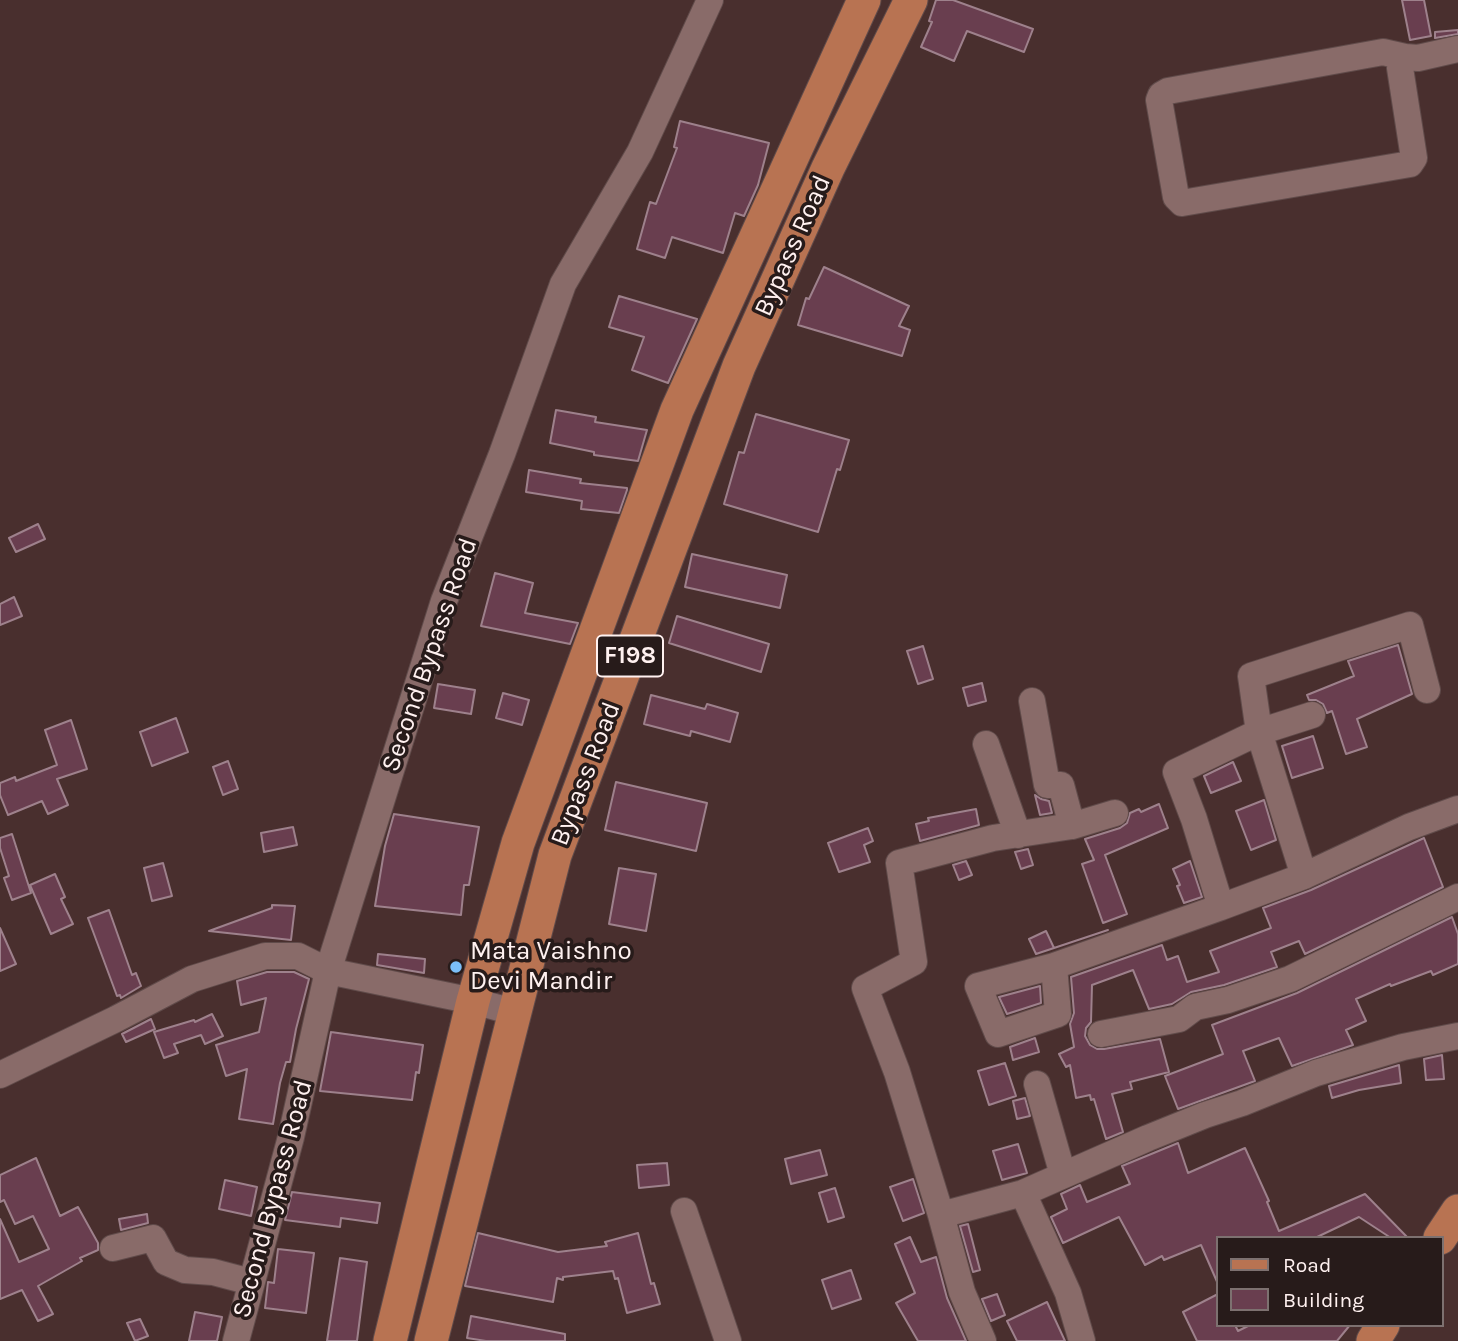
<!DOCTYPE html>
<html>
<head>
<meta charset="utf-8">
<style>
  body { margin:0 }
  #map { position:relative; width:1458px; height:1341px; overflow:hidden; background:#492f2e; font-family:Karla,sans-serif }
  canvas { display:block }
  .legend { position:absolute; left:1216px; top:1236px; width:228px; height:91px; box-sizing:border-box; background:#271b1a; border:2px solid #7d7170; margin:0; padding:9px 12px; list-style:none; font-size:21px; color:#fff1f0 }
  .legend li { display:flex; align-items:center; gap:14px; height:35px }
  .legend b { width:35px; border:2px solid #7d7170 }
</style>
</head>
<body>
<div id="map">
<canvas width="1458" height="1341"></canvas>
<ul class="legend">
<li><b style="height:9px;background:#b87352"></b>Road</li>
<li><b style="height:19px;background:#693e4f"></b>Building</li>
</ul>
</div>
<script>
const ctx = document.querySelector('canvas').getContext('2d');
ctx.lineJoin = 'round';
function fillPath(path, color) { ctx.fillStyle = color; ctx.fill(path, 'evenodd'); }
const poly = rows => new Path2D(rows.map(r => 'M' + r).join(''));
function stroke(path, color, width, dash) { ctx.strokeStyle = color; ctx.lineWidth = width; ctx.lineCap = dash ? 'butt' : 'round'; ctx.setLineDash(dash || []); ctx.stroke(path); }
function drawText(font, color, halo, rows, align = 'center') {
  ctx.font = font + ' Karla,sans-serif'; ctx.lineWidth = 7; ctx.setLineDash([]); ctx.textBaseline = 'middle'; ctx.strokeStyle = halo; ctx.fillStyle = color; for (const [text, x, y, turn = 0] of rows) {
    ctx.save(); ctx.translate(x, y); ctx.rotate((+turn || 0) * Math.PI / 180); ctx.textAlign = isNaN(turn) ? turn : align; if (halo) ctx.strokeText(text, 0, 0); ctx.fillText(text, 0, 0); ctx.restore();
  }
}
const building = poly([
  [936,0,953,0,1033,29,1024,52,967,31,954,61,921,47,932,22,929,21,936,0],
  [1402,0,1424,0,1431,36,1410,40,1402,0],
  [1458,30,1458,34,1435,38,1435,32,1458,30],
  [680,121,769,143,758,185,744,216,735,213,723,253,672,237,665,258,637,249,650,202,656,204,677,148,674,147,680,121],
  [824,267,909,306,899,326,910,330,902,356,798,325,806,298,809,299,824,267],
  [619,296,697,319,668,383,632,370,644,337,609,327,619,296],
  [556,410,596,417,595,422,647,430,638,461,594,455,594,452,550,443,556,410],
  [756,414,849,440,840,470,837,469,818,532,724,504,739,452,744,453,756,414],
  [529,470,581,479,580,483,627,488,627,490,619,513,581,509,582,501,526,492,529,470],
  [38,524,45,539,16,552,9,538,38,524],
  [692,554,787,575,780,608,685,587,692,554],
  [495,573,533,583,525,613,578,623,570,644,481,626,495,573],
  [14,597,22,616,0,625,0,604,14,597],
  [677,616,769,644,761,672,669,643,677,616],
  [1398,645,1412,694,1357,719,1367,747,1346,754,1332,711,1327,713,1323,704,1316,700,1309,700,1307,695,1354,676,1348,661,1398,645],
  [923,646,933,679,918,684,907,651,923,646],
  [982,683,986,701,968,706,963,688,982,683],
  [438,684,475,690,471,714,434,708,438,684],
  [503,693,529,700,522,725,496,718,503,693],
  [651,695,705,709,707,704,738,713,730,742,691,731,690,736,644,724,651,695],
  [176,718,188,752,152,766,140,732,176,718],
  [71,720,87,769,57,779,68,805,48,814,42,801,8,815,0,795,0,783,15,777,16,781,57,765,45,730,71,720],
  [1313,736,1323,768,1292,778,1282,746,1313,736],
  [228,761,238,789,223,795,213,767,228,761],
  [1233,762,1241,781,1211,793,1204,776,1233,762],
  [616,782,707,803,696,851,605,830,616,782],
  [1035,795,1041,799,1049,801,1052,813,1040,815,1035,795],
  [1264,800,1276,840,1251,850,1236,811,1264,800],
  [1159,804,1168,828,1105,855,1127,914,1103,923,1082,864,1094,860,1085,839,1120,828,1127,823,1130,813,1139,809,1141,812,1159,804],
  [976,809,979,825,920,841,916,824,929,821,928,818,976,809],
  [394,814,479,827,469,885,464,885,461,915,375,906,385,846,394,814],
  [293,827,297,845,264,852,261,833,293,827],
  [868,828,873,841,864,845,870,862,839,872,828,843,868,828],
  [12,834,31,893,12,900,4,878,9,876,0,848,0,838,12,834],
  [1424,838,1443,887,1305,954,1299,941,1271,952,1277,967,1224,985,1191,992,1172,1004,1149,1009,1133,970,1092,985,1091,1022,1086,1028,1085,1036,1090,1045,1097,1049,1104,1049,1160,1039,1169,1072,1130,1082,1132,1089,1112,1094,1123,1132,1106,1139,1094,1099,1091,1100,1090,1095,1076,1098,1070,1065,1066,1067,1059,1054,1074,1047,1070,1024,1074,1013,1071,977,1162,945,1167,960,1178,956,1187,982,1219,972,1210,951,1271,928,1263,908,1311,890,1424,838],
  [1028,849,1033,865,1021,869,1015,852,1028,849],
  [966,861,972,875,959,880,953,865,966,861],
  [1190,861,1202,897,1184,903,1177,886,1180,885,1173,869,1190,861],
  [163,863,172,896,152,901,144,868,163,863],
  [619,868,656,874,646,931,609,924,619,868],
  [55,874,65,897,61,899,73,924,51,934,30,885,55,874],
  [272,905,295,906,291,940,209,931,272,908,272,905],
  [109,910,132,975,136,973,141,986,121,998,120,995,117,996,88,918,109,910],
  [1452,917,1458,934,1458,964,1433,975,1431,971,1391,986,1390,984,1356,999,1366,1021,1346,1030,1353,1045,1292,1066,1279,1038,1243,1051,1255,1081,1178,1109,1165,1076,1223,1054,1212,1025,1297,993,1452,917],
  [0,928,16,964,0,971,0,928],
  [1108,930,1036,954,1029,939,1046,931,1054,948,1108,930],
  [378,954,425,959,424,973,377,965,378,954],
  [267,972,294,972,309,979,296,1029,290,1062,286,1062,280,1083,273,1124,239,1119,247,1069,226,1076,216,1045,259,1032,266,998,241,1005,237,981,267,972],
  [1040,986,1041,1003,1007,1014,999,997,1040,986],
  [212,1014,223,1036,205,1044,201,1035,174,1044,178,1053,164,1058,154,1032,194,1020,195,1022,212,1014],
  [151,1019,155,1029,126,1042,122,1034,151,1019],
  [331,1032,423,1045,419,1073,416,1072,412,1100,320,1091,331,1032],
  [1035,1038,1039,1052,1013,1060,1010,1047,1035,1038],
  [1442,1055,1444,1079,1426,1080,1424,1059,1442,1055],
  [1005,1063,1016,1096,989,1105,978,1071,1005,1063],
  [1399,1065,1401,1083,1359,1090,1332,1098,1329,1086,1399,1065],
  [1025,1098,1030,1116,1017,1119,1013,1101,1025,1098],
  [1178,1143,1188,1173,1245,1148,1269,1201,1267,1202,1279,1231,1365,1194,1408,1238,1391,1238,1359,1217,1315,1238,1218,1238,1218,1284,1201,1245,1164,1260,1162,1256,1145,1265,1119,1217,1063,1243,1051,1217,1067,1209,1061,1194,1080,1185,1087,1202,1130,1184,1122,1166,1178,1143],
  [1018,1144,1027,1173,1002,1180,993,1151,1018,1144],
  [820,1150,827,1175,791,1184,785,1159,820,1150],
  [36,1158,60,1216,78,1207,98,1243,98,1250,80,1258,82,1261,38,1286,53,1314,38,1321,22,1290,0,1299,0,1219,19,1262,49,1249,33,1216,15,1224,4,1200,0,1202,0,1175,36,1158],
  [667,1163,669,1185,639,1188,637,1165,667,1163],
  [913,1179,924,1213,903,1221,890,1187,913,1179],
  [225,1180,257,1187,251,1216,219,1209,225,1180],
  [835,1188,844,1217,828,1222,819,1193,835,1188],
  [292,1192,380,1203,377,1223,341,1218,340,1227,285,1220,292,1192],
  [147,1214,148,1223,121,1230,119,1219,147,1214],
  [968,1224,980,1270,973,1272,960,1226,968,1224],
  [478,1233,558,1252,607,1246,605,1242,638,1233,651,1284,654,1283,660,1304,627,1313,618,1278,615,1279,613,1271,563,1277,563,1280,557,1278,553,1302,465,1286,478,1233],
  [910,1237,921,1262,936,1257,947,1298,966,1341,918,1341,896,1303,915,1293,895,1244,910,1237],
  [278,1249,314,1253,306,1313,265,1308,268,1282,274,1283,278,1249],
  [340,1258,367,1262,357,1341,327,1341,340,1258],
  [851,1270,861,1299,832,1309,822,1280,851,1270],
  [997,1294,1005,1315,991,1321,982,1299,997,1294],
  [1218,1294,1218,1325,1235,1325,1238,1331,1250,1325,1350,1325,1337,1341,1197,1341,1183,1312,1218,1294],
  [1047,1302,1065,1341,1017,1341,1007,1321,1047,1302],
  [195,1312,222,1317,217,1341,189,1341,195,1312],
  [471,1316,565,1334,565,1341,486,1341,467,1338,471,1316],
  [140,1319,148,1336,135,1341,127,1323,140,1319]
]);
const minor = poly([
  [1405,57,1383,52,1168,91,1161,95,1159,100,1176,197,1182,203,1410,164,1414,158,1400,68,1405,57,1418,58,1458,49],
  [1312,715,1259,732,1251,676,1410,625,1427,690],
  [986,744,1018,835],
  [1072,826,1115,813],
  [1221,907,1304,876],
  [1054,966,1058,1014,998,1034,978,986,1054,966,1221,907,1194,819,1176,772,1259,732,1304,876,1409,827,1458,809],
  [1101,1034,1179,1019,1195,1007,1228,1000,1290,979,1458,897],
  [0,1075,116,1019,192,979,265,956,298,956,328,971,473,1001,514,1012],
  [1037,1084,1063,1175],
  [1023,1193,1068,1293,1082,1341],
  [684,1211,728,1341],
  [941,1215,897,1072,865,988,914,962,899,863,993,838,1072,826,1061,785,1047,785,1032,701],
  [113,1248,153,1238,166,1262,185,1270,213,1272,251,1282],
  [236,1341,291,1137,328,971,444,601,502,454,563,284,640,152,710,0],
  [983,1341,962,1292,941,1215,1023,1193,1148,1138,1205,1115,1242,1103,1316,1073,1403,1047,1458,1036]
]);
const major = poly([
  [1440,1238,1458,1211],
  [390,1341,473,1001,518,843,677,410,864,0],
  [431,1341,555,855,739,366,828,168,911,0],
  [1373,1341,1383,1325]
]);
const markers = [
  [456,967,7,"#7bbef8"]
];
const shields = [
  [630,656,66]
];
const shieldNames = [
  ["F198",630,656]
];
const streetNames = [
  ["Bypass Road",793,246,-66],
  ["Second Bypass Road",430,655,-71],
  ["Bypass Road",586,774,-69],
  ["Second Bypass Road",273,1199,-75]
];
const poiNames = [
  ["Mata Vaishno",470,952],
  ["Devi Mandir",470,982]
];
fillPath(building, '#693e4f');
stroke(building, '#9e818c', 2);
stroke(minor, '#604b4a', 28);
stroke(major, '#604b4a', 35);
stroke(minor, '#896b69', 26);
stroke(major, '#b87352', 33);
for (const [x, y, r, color] of markers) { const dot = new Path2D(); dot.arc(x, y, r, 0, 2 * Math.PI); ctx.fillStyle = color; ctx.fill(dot); stroke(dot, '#271b1a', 2.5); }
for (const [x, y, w] of shields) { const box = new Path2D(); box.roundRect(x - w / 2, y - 20.5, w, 41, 5); ctx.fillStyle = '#271b1a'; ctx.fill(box); stroke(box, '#fff1f0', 2); }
drawText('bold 24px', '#fff1f0', null, shieldNames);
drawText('26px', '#fff1f0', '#271b1a', streetNames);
drawText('26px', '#fff1f0', '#271b1a', poiNames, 'left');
</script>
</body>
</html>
